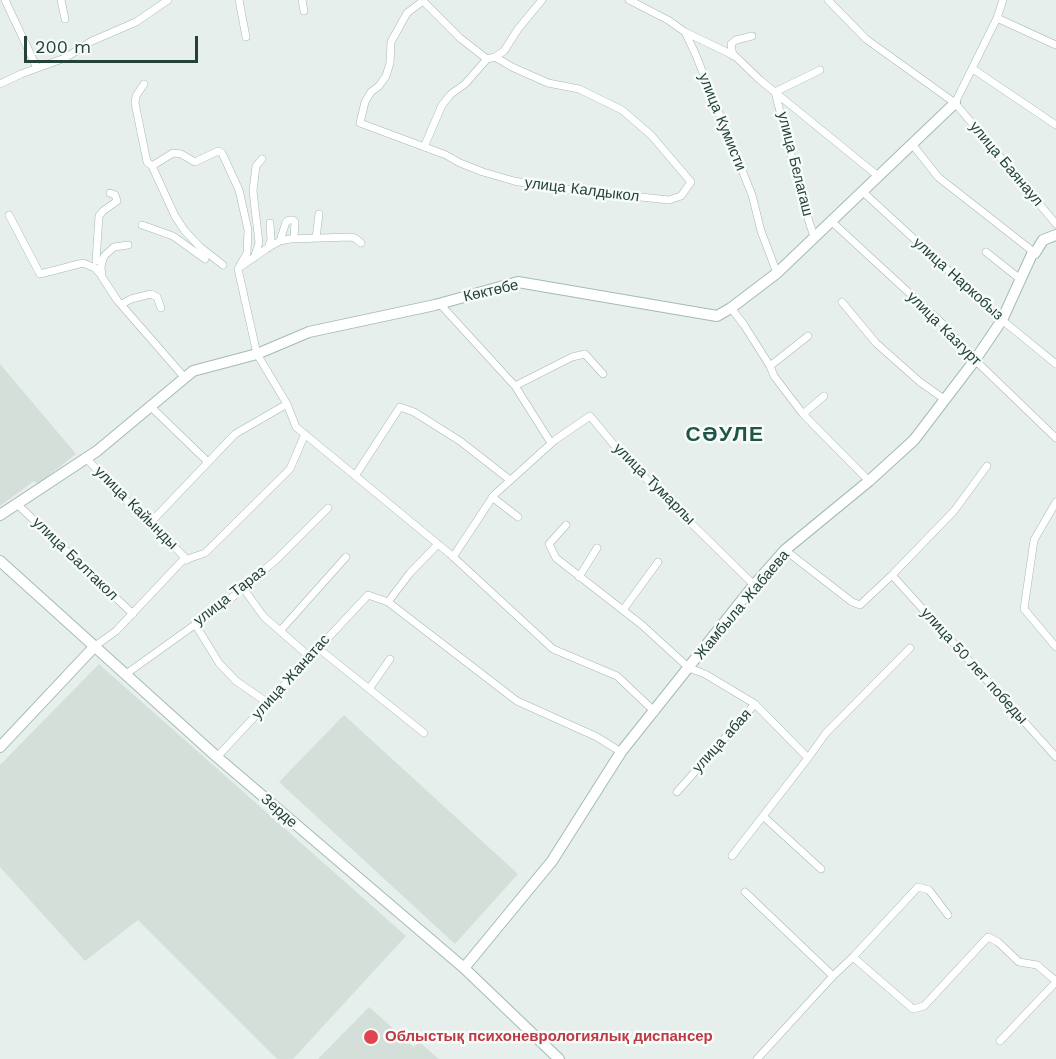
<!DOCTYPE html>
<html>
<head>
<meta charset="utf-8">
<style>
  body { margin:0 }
  #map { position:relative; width:1056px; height:1059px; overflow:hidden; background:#e6efeb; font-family:"Work Sans",sans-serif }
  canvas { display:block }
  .scale { position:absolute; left:24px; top:36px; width:174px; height:27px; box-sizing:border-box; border:3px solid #24423a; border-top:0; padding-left:8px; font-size:18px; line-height:21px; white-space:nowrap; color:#24423a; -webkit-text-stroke:4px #f7fbf9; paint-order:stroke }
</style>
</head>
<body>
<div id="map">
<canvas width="1056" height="1059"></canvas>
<div class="scale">200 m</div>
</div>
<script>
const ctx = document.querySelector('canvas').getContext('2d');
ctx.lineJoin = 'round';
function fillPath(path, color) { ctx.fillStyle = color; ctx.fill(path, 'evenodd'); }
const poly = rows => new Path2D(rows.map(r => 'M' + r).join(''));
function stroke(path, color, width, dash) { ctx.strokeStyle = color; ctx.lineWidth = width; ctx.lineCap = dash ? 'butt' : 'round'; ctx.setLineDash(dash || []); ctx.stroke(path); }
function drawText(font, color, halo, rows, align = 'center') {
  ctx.font = font + ' "Work Sans",sans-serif'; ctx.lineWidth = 5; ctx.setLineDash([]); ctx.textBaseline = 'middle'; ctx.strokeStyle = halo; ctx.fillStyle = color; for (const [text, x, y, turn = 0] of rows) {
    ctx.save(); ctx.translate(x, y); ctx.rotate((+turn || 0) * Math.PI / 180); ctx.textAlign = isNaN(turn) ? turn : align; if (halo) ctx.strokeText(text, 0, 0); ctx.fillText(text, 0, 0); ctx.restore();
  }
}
const built = poly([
  [0,364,76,454,38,484,34,481,0,506],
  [99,664,406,936,293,1059,277,1059,138,920,85,961,0,867,0,765],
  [344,715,518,874,455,944,279,782],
  [369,1007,414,1047,419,1042,439,1059,318,1059]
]);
const street = poly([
  [5,0,37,68],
  [61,0,65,19],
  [239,0,246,37],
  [302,0,304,11],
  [422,0,423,1,407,13,391,42,390,63,386,76,379,86,371,92,365,102,360,123,446,155,460,163,483,172,514,181,546,187,669,200,681,196,691,182,651,135,622,110,579,89,548,83,512,67,495,57],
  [629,0,668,20,685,32,695,53,752,195,761,231,777,273],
  [828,0,866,39,955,103,1056,224],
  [423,1,460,38,487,59,495,57,504,51,518,29,542,0],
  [997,18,1003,0],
  [685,32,735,56,760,80,878,176],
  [733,56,731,44,736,40,752,36],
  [973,69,1056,125],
  [0,84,21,74,65,58,92,41,136,22,168,0],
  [144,84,136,96,135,103,147,162,152,166,175,216,184,230,200,247,223,265],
  [955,103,997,18,1056,45],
  [912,144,938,177,1035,253],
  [424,147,442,105,451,94,465,84,487,59],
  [152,166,173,153,181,154,195,162,218,151,222,153,239,190,248,230,247,253,238,269,257,354,287,404,296,427,450,554,553,649,617,676,655,712],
  [862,191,1002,320,1056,364],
  [9,215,40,274,83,263,95,268,101,275],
  [831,221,944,325,975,360,1056,438],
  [142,225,173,236,205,259],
  [814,237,805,209,775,92,820,70],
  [316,238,319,214],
  [280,241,286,222,289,220,293,220,295,222,294,238],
  [128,245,114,247,104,256,101,266,102,277,117,300,185,378],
  [268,248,271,240,270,223],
  [986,252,1020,279],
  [254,258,259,243,253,191,256,166,262,159],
  [96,261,99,216,103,211,117,201,115,195,110,193],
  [240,267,269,247,280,241,290,239,350,237,355,238,361,243],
  [842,302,876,343,920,382,944,399],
  [122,304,131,299,151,294,157,297,161,308],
  [440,304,515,386,551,443],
  [731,308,744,325,770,366,808,336],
  [770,366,774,376,803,414,824,396],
  [515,386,572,357,585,354,603,374],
  [150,406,208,462],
  [803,414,869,481],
  [85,457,142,517,151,522,187,560],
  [355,476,400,407,414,412,460,441,510,480],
  [492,497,518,517],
  [1056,502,1034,540,1024,609,1056,647],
  [17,504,133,614],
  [151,522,235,434,287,404],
  [566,525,549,544,556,558,642,625,689,668,705,674,755,704],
  [785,550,852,602,860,605,892,575,954,511,987,466],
  [453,557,494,495,555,440,590,416,625,458,754,585],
  [892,575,1056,757],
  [579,577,597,548],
  [243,588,264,617,310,657],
  [388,602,410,573,438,544],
  [623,610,658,562],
  [195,624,219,663,236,681,268,703],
  [280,631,346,557],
  [95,646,116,631,182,561,205,553,290,469,305,434],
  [318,648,424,733],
  [126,674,228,601,277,559,328,508],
  [369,689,390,659],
  [217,757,368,595,388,602,517,701,597,737,621,752],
  [808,758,826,733,910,648],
  [677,792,755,704,808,758,732,856],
  [763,816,821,869],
  [745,892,833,976],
  [853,957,913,1009,924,1006,988,937,998,942,1019,962,1037,965,1056,981],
  [1000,1041,1056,982],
  [757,1059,833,976,853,957,918,887,929,890,948,915]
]);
const secondary = poly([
  [0,515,97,451,193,371,257,354,309,332,435,305,518,282,717,316,731,308,777,273,955,103],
  [0,561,217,757,464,968,559,1059],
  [0,747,95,646],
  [464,968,552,861,621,752,754,585,785,550,869,481,914,440,975,360,1002,320,1033,252,1035,253,1043,240,1056,235]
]);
const markers = [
  [371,1037,8,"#e0444e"]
];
const streetNames = [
  ["улица Кумисти",722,122,68],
  ["улица Белагаш",795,164,76],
  ["улица Баянаул",1006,164,50],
  ["улица Калдыкол",582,190,7],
  ["улица Наркобыз",958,279,42],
  ["Көктөбе",491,291,-13],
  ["улица Казгурт",944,329,45],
  ["улица Тумарлы",654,484,45],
  ["улица Кайынды",136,508,45],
  ["улица Балтакол",75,559,44],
  ["улица Тараз",230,596,-38],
  ["Жамбыла Жабаева",742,605,-50],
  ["улица 50 лет победы",974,666,48],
  ["улица Жанатас",291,677,-48],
  ["улица абая",722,741,-48],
  ["Зерде",279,811,41]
];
const healthNames = [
  ["Облыстық психоневрологиялық диспансер",385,1037]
];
const districtNames = [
  ["СӘУЛЕ",725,435]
];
fillPath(built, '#d4dfda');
stroke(street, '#a8b8b2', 8);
stroke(secondary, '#a4bbb3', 12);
stroke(street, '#fff', 7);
stroke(secondary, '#fff', 10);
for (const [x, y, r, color] of markers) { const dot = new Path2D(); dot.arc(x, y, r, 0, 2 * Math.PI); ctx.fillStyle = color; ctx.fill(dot); stroke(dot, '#f7fbf9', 2); }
drawText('15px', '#24423a', '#f7fbf9', streetNames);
drawText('bold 15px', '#be3a42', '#f7fbf9', healthNames, 'left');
ctx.letterSpacing = '1.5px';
drawText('bold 21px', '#1f5548', '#f7fbf9', districtNames);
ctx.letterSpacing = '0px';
</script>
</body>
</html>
